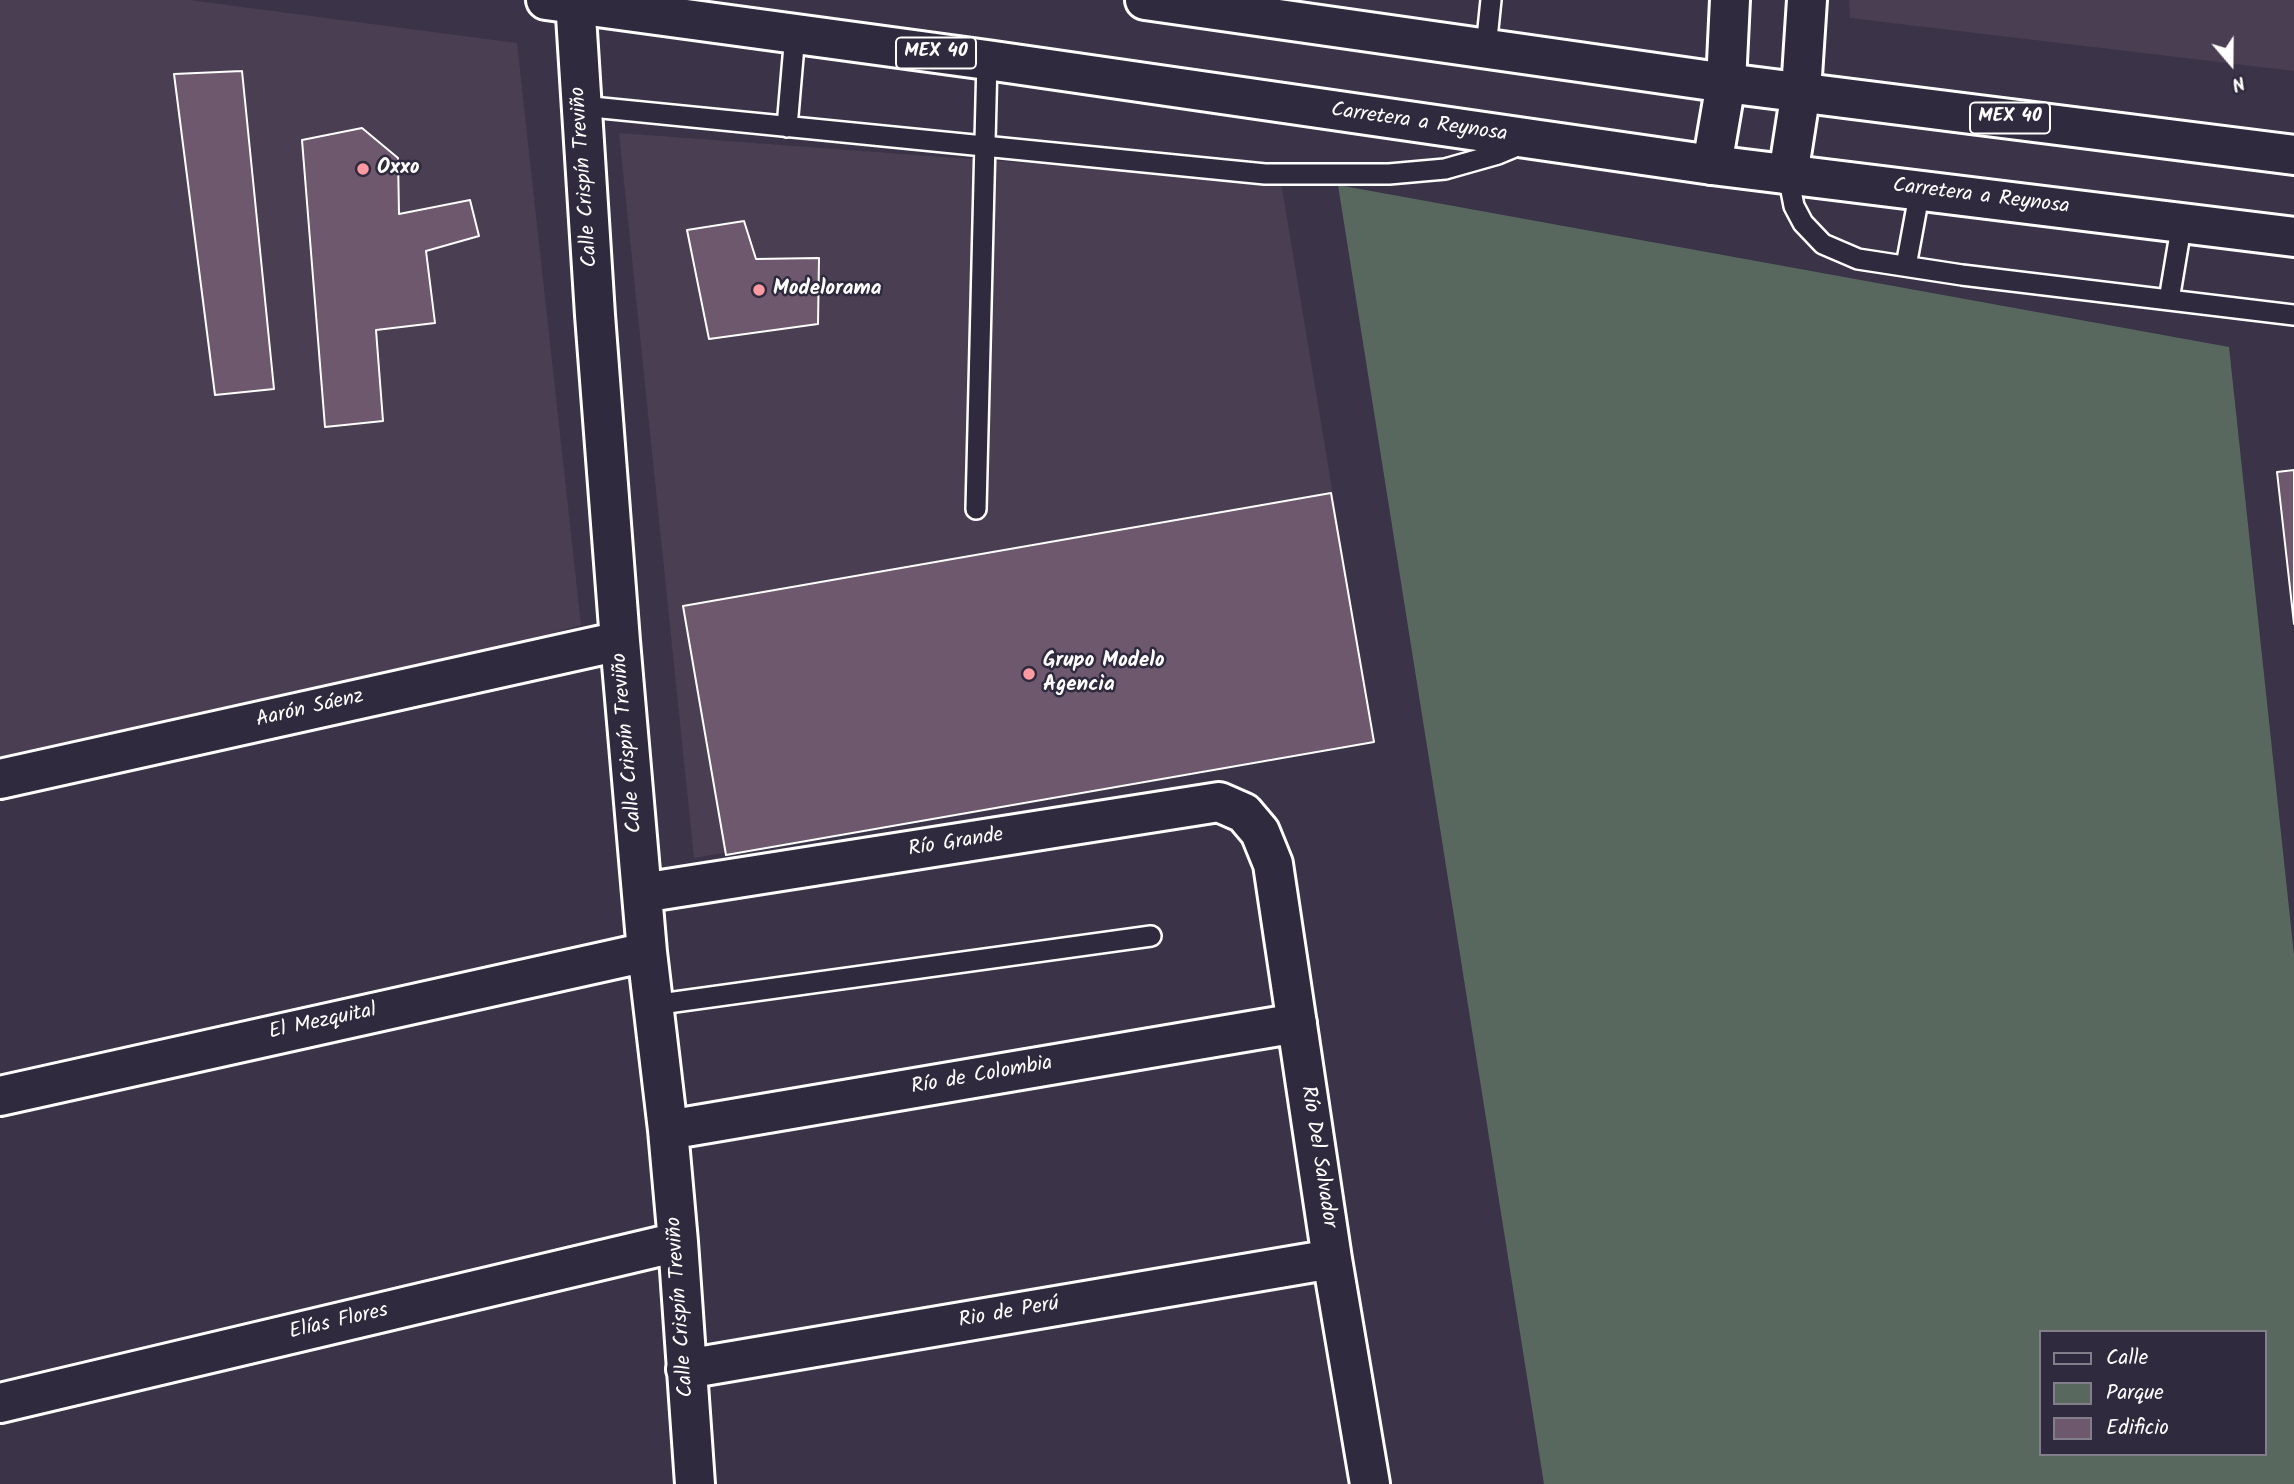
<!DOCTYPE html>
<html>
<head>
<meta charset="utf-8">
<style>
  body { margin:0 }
  #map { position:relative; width:2294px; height:1484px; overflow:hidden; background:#3b3347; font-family:Kalam,sans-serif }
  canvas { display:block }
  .legend { position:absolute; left:2039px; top:1330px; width:228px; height:126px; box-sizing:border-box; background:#2f2a3d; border:2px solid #827f8b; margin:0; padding:9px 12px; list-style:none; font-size:21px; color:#fff }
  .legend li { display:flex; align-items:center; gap:14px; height:35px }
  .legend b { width:35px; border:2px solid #827f8b }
  .north { position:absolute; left:2196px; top:28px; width:70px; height:70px; -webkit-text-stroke:5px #2f2a3d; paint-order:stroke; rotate:160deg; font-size:19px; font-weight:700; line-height:28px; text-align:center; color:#fff }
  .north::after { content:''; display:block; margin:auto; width:24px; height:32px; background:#fff; clip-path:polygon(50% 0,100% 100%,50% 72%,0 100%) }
</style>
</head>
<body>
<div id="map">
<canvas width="2294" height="1484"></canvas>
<ul class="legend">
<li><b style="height:9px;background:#2f2a3d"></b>Calle</li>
<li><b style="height:19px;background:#59685f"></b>Parque</li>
<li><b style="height:19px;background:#6d586e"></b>Edificio</li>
</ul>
<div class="north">N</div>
</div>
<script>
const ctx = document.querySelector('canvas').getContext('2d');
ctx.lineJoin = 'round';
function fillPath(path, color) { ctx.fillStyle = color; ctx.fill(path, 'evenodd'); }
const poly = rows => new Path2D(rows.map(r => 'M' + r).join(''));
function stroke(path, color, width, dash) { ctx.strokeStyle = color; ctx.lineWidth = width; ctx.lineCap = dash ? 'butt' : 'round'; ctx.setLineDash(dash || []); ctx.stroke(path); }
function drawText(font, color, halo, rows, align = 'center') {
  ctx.font = font + ' Kalam,sans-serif'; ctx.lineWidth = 5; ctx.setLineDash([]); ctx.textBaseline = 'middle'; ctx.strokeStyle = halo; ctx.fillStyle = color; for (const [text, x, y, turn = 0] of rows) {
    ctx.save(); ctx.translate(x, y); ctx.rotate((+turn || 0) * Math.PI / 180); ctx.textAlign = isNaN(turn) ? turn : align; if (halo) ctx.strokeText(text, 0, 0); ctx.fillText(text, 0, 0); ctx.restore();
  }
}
const built = poly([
  [0,0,189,0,517,43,581,625,0,787],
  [1849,0,2294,0,2294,71,1850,18],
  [619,133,1281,182,1374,742,694,858]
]);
const green = poly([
  [1338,185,2229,347,2294,955,2294,1484,1544,1484],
  [2040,1332,2264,1332,2264,1454,2040,1454]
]);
const building = poly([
  [242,71,274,389,215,395,174,74,242,71],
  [362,128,398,158,399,214,470,200,479,236,426,251,435,323,376,330,383,421,325,427,302,140,362,128],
  [744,221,756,259,819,258,818,324,709,339,687,230,744,221],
  [2294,470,2294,624,2277,472,2294,470],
  [1331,493,1374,742,726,855,683,606,1331,493]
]);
const service = poly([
  [1486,48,1491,0],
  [582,106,1265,174,1389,174,1445,169,1498,154,1522,144],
  [787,127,795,34],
  [1788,175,1794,206,1803,223,1823,244,1858,259,1962,275,2294,315],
  [1906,266,1920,190],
  [2169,300,2182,222],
  [976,509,987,60],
  [653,1005,1151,936]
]);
const minor = poly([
  [575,0,595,315,620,641,647,952,668,1130,678,1242,695,1484],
  [0,779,620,641],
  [642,893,1219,802,1244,813,1260,832,1273,864,1332,1259,1370,1484],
  [0,1096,647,952],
  [668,1130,1297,1023],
  [686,1369,1332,1259],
  [0,1403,678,1242]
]);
const tertiary = poly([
  [1712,165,1726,83,1730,0],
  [1788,175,1801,91,1807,0]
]);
const primary = poly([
  [546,0,987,60,1712,165,2294,237],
  [1145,0,1726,83,2294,155]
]);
const markers = [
  [363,169,7,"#ff9aa2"],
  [759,290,7,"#ff9aa2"],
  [1029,674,7,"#ff9aa2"]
];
const shields = [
  [936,53,80],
  [2010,118,80]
];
const shieldNames = [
  ["MEX 40",936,53],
  ["MEX 40",2010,118]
];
const streetNames = [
  ["Carretera a Reynosa",1419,124,8],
  ["Calle Crispín Treviño",586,177,-94],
  ["Carretera a Reynosa",1981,198,7],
  ["Aarón Sáenz",310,710,-13],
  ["Calle Crispín Treviño",629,743,-95],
  ["Río Grande",956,844,-9],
  ["El Mezquital",323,1023,-12],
  ["Río de Colombia",982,1077,-10],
  ["Río Del Salvador",1317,1157,81],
  ["Calle Crispín Treviño",682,1307,-94],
  ["Rio de Perú",1009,1314,-10],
  ["Elías Flores",339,1323,-13]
];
const poiNames = [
  ["Oxxo",377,169],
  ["Modelorama",773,290],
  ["Grupo Modelo",1043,662],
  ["Agencia",1043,686]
];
fillPath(built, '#4a3e53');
fillPath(green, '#59685f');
fillPath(building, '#6d586e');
stroke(building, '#fff', 2);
stroke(service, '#fff', 24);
stroke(minor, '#fff', 44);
stroke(tertiary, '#fff', 44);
stroke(primary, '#fff', 44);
stroke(service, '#2f2a3d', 19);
stroke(minor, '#2f2a3d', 38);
stroke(tertiary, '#2f2a3d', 38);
stroke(primary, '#2f2a3d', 38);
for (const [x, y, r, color] of markers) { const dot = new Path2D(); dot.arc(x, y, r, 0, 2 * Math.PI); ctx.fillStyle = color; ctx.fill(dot); stroke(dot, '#2f2a3d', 2.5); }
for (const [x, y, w] of shields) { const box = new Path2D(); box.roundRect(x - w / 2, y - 15.5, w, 31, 5); ctx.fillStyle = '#2f2a3d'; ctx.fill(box); stroke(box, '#fff', 2); }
drawText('bold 19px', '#fff', null, shieldNames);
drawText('21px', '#fff', '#2f2a3d', streetNames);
drawText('bold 21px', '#fff', '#2f2a3d', poiNames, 'left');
</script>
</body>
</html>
